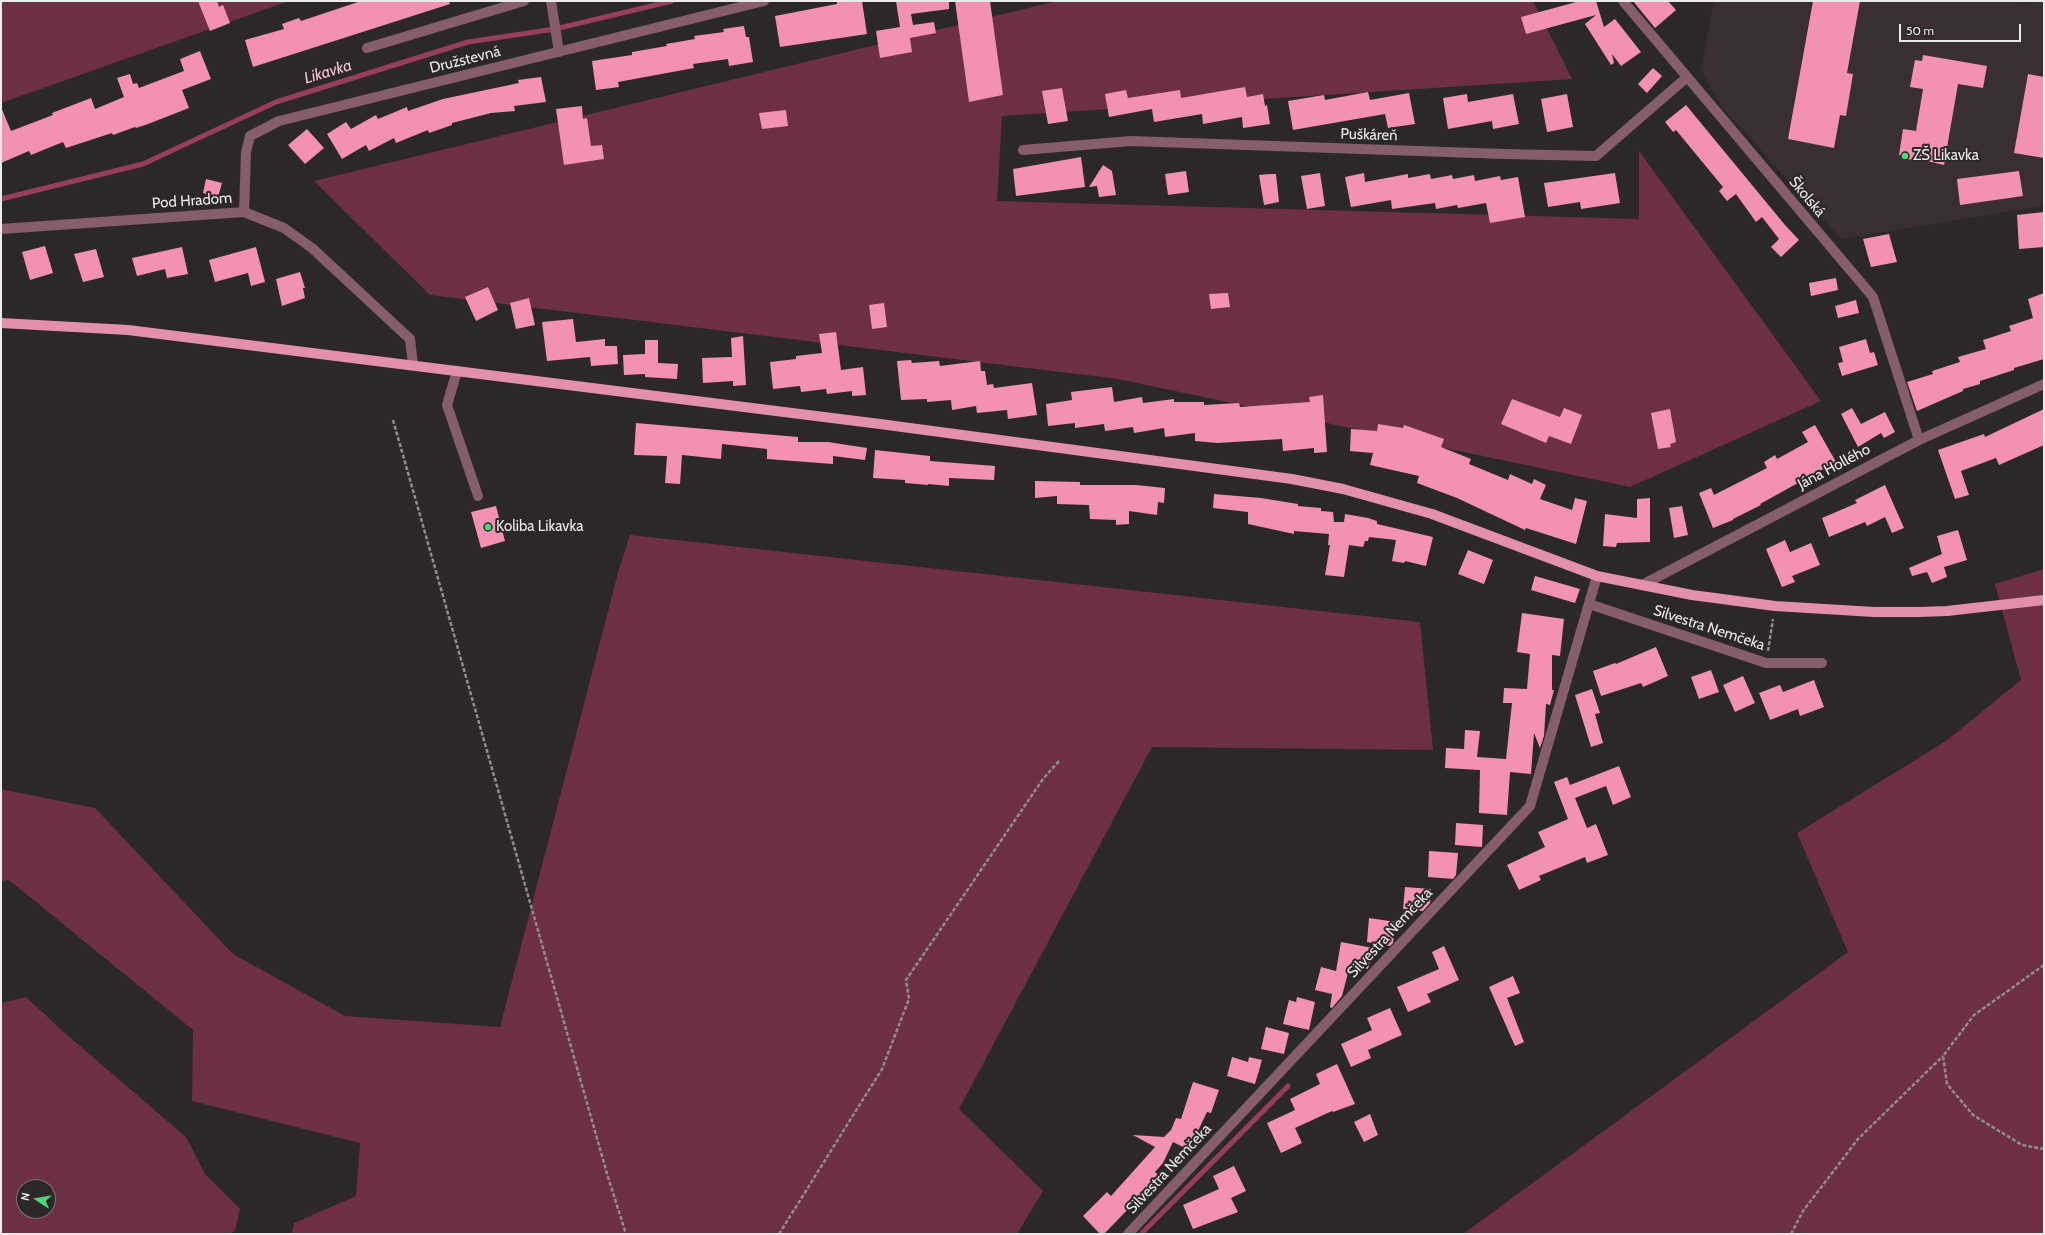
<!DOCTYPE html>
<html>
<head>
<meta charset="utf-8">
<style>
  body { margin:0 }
  #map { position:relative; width:2045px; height:1235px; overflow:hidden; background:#2c2728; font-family:Cabin,sans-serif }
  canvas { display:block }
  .frame { position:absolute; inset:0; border:2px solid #edeaeb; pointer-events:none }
  .north { position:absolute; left:16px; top:1179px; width:40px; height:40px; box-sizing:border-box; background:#2c2728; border:1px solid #797576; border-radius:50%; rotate:282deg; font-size:11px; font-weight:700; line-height:16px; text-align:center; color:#edeaeb }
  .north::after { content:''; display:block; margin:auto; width:14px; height:18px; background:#4bd677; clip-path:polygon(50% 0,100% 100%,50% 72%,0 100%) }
  .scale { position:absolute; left:1899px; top:24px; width:122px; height:18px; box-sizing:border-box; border:2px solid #edeaeb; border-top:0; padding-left:5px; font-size:12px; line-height:14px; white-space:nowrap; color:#edeaeb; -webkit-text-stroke:3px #2c2728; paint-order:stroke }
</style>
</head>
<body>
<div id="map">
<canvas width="2045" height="1235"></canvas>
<div class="frame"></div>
<div class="north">N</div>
<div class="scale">50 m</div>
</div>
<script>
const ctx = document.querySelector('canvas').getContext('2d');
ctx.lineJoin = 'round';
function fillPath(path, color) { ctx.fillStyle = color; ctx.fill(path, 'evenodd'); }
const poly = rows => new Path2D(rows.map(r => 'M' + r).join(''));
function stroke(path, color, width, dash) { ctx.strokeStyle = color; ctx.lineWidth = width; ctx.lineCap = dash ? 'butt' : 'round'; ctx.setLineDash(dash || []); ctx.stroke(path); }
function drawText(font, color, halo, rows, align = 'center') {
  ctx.font = font + ' Cabin,sans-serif'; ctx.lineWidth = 4; ctx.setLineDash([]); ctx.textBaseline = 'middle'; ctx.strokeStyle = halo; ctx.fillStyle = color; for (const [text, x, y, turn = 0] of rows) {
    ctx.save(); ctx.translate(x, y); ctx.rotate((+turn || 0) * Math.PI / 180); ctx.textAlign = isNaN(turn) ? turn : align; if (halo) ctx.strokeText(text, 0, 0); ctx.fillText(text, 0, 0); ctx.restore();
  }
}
const built = poly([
  [1714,1,2011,1,2024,3,2044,1,2044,206,1841,239,1721,106,1701,70]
]);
const green = poly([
  [1,1,289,1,1,103],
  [1057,1,1533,1,1572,79,1002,116,997,201,1639,219,1639,151,1821,401,1630,487,1118,379,430,295,314,181],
  [630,535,1420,622,1433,750,1152,747,959,1109,1043,1191,1017,1234,292,1234,294,1223,356,1196,360,1143,192,1101,193,1030,9,880,1,882,1,789,95,808,233,954,345,1016,500,1027,619,569],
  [2044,569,2044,1234,1463,1234,1848,952,1797,833,1946,741,2021,680,1995,584],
  [26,997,66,1034,186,1137,205,1174,240,1209,235,1231,229,1234,1,1234,1,1003],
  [24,1187,48,1187,48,1211,24,1211]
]);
const stream = poly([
  [1,199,143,164,276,102,468,42,555,29,672,1],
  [1141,1234,1288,1086]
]);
const building = poly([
  [198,1,217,1,219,7,223,5,230,23,210,31],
  [361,1,449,1,450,4,253,67,245,40,284,29,282,24,299,18,301,21],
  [837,1,862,1,867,34,780,47,775,16,837,4],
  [896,1,949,1,949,9,911,14,913,25,934,22,936,33,910,38,912,52,880,58,876,31,900,27],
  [955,1,990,1,1003,95,969,102],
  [1580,1,1596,1,1604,27,1615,19,1641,52,1621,66,1612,54,1614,63,1611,65,1585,24,1596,15,1526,34,1521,17],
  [1633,1,1668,1,1676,10,1655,28],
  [1813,1,1860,1,1847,73,1853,74,1846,116,1840,115,1834,148,1788,139],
  [744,26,746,37,749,37,753,62,729,66,728,59,693,64,694,68,618,82,619,87,596,90,592,61,632,55,632,52,667,46,666,44,695,39,694,36,724,32,723,29],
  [200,51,211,79,182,90,189,108,148,124,136,128,135,127,113,135,112,133,66,148,63,142,31,155,29,151,1,163,1,107,11,131,53,115,52,113,91,98,95,109,124,97,117,78,130,74,133,84,137,83,139,88,184,71,180,59],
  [1923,55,1987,66,1983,88,1958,84,1944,165,1927,161,1905,159,1905,156,1899,155,1903,129,1916,131,1923,89,1910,87,1915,60,1922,61],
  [1653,68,1662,76,1647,93,1638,84],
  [2028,74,2044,77,2044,158,2014,153],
  [541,77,546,102,514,106,515,111,491,113,452,123,452,125,429,133,428,130,396,143,394,138,369,151,366,145,342,159,327,134,346,122,351,129,376,115,378,119,407,107,408,111,443,99,519,83,518,80],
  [1245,87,1247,97,1263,94,1265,106,1267,105,1270,124,1243,128,1242,117,1203,124,1202,114,1154,122,1152,109,1109,117,1105,94,1126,90,1128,98,1180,90,1181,98],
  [1062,88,1068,121,1048,124,1042,91],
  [1368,92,1370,100,1409,93,1415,124,1388,128,1385,114,1293,130,1288,101,1324,95,1325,100],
  [1467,94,1468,102,1513,94,1519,124,1493,129,1492,121,1448,129,1443,98],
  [1567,94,1573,127,1547,132,1541,99],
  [1686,105,1785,225,1799,240,1781,257,1771,247,1779,239,1762,217,1756,222,1736,194,1727,201,1719,191,1723,187,1676,130,1673,132,1665,122],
  [582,106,583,119,587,118,591,146,602,145,604,159,564,165,556,109],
  [786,110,788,126,762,129,759,113],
  [307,129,324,148,305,164,288,145],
  [1081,157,1085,187,1016,196,1013,169],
  [1103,165,1112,171,1116,195,1099,197,1097,186,1089,187],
  [1186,171,1189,192,1168,195,1165,174],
  [2019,171,2023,196,1960,205,1957,179],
  [1320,173,1325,206,1307,209,1301,176],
  [1364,173,1365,182,1408,174,1408,178,1430,174,1431,179,1452,175,1453,179,1474,175,1475,181,1500,176,1501,180,1518,177,1525,217,1490,223,1486,203,1458,208,1457,205,1436,209,1435,203,1392,209,1391,200,1351,207,1345,177],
  [1615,173,1620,203,1581,209,1580,202,1548,207,1544,183],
  [1270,174,1276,174,1279,202,1264,205,1259,175],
  [206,179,222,183,218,197,203,193],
  [2044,212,2044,247,2019,249,2017,215],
  [1889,234,1897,262,1871,267,1863,239],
  [45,246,53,273,30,280,22,252],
  [182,247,188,274,167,278,165,269,137,276,132,258],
  [256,247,265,282,251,286,248,273,215,282,209,260],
  [96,249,104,277,83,282,74,254],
  [300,272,305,288,303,288,305,298,282,306,276,279],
  [1836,278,1838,290,1811,296,1809,283],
  [488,287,498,310,476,321,465,297],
  [1228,293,1230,307,1211,309,1209,294],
  [2044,293,2044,359,2014,368,2014,370,1980,381,1980,384,1963,389,1963,391,1917,411,1907,382,1933,374,1932,371,1960,362,1958,357,1986,349,1983,340,2011,331,2009,326,2033,318,2028,299],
  [529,298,535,325,516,329,510,303],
  [1856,300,1859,313,1838,318,1835,306],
  [884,303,887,327,872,329,869,305],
  [573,319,576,342,605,339,605,346,617,346,618,364,591,366,590,357,547,361,542,322],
  [836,332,841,370,863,367,866,395,852,396,852,391,827,394,826,389,801,392,800,386,773,389,770,362,796,359,796,356,822,353,819,334],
  [743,336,746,385,733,386,733,381,703,383,702,358,732,357,731,338],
  [1866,339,1870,353,1874,352,1878,365,1842,376,1838,363,1843,362,1839,347],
  [645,340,658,340,658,363,678,364,677,379,645,377,645,374,624,375,623,355,645,354],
  [911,360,912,363,939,361,940,366,980,361,981,371,985,371,987,385,993,384,994,388,1032,383,1037,415,1008,419,1007,410,977,413,976,406,952,410,951,400,927,402,927,399,901,400,897,361],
  [1112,387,1114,402,1142,397,1143,403,1174,399,1174,402,1204,402,1204,405,1239,403,1240,407,1310,402,1309,397,1323,395,1327,452,1314,453,1314,448,1283,451,1282,439,1218,443,1195,441,1195,433,1165,437,1164,428,1134,433,1133,427,1105,431,1104,424,1075,428,1075,423,1048,426,1046,404,1072,400,1071,392],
  [1512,399,1560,417,1564,408,1582,415,1571,444,1549,436,1546,443,1501,424],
  [1852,408,1861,424,1885,412,1895,432,1884,438,1881,433,1858,447,1841,414],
  [1670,409,1676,442,1670,444,1671,447,1658,449,1651,413],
  [2044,409,2044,445,1999,465,1996,458,1961,471,1969,495,1955,499,1938,450,1984,434,1985,437],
  [636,423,798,437,798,442,828,442,867,448,865,460,833,456,833,464,767,459,767,449,722,444,721,459,682,455,680,484,665,483,667,456,634,455],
  [1378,424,1403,428,1404,425,1444,439,1441,447,1471,459,1469,464,1508,480,1510,474,1532,484,1534,479,1546,485,1540,499,1572,510,1575,498,1587,501,1576,544,1526,528,1525,530,1457,498,1417,483,1419,476,1370,465,1373,453,1350,451,1351,429,1377,431],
  [1815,425,1836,462,1760,504,1761,505,1733,519,1733,520,1713,528,1699,493,1711,488,1714,495,1767,468,1764,462,1775,455,1777,459,1808,442,1802,432],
  [875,450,930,456,930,461,995,466,994,480,949,478,949,486,928,484,928,485,905,483,905,480,873,478],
  [1035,481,1080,482,1080,485,1136,485,1165,488,1164,503,1158,502,1157,515,1129,511,1129,524,1116,525,1116,520,1090,519,1089,505,1057,504,1057,496,1035,498],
  [1885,485,1904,528,1892,533,1885,517,1867,526,1865,522,1829,537,1822,518,1857,503,1855,500],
  [1214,494,1261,498,1298,504,1298,506,1321,508,1321,511,1333,512,1334,522,1344,522,1345,514,1368,518,1377,521,1377,524,1433,537,1426,566,1405,561,1404,563,1392,561,1396,540,1369,537,1368,541,1365,541,1363,547,1349,545,1344,577,1325,575,1330,545,1328,545,1329,534,1294,531,1294,534,1248,524,1248,512,1213,508],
  [1650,498,1650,542,1617,543,1616,547,1603,546,1605,514,1637,518,1637,499],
  [496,506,505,541,481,548,471,512],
  [1682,506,1688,535,1674,538,1669,508],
  [1958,530,1967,560,1944,567,1947,577,1932,583,1927,572,1912,576,1909,568,1942,554,1937,536],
  [1785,540,1790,552,1811,543,1820,565,1792,576,1795,582,1782,587,1766,549],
  [1468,550,1493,560,1484,584,1458,574],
  [1535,576,1580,589,1575,603,1531,590],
  [1522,613,1564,619,1560,656,1552,655,1552,690,1554,690,1550,705,1546,704,1544,736,1540,748,1534,733,1531,774,1510,772,1507,815,1479,813,1480,770,1445,768,1446,748,1464,749,1465,730,1480,731,1477,757,1506,759,1512,703,1503,703,1504,688,1527,689,1530,654,1517,652],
  [1656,647,1668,676,1643,687,1641,683,1601,696,1593,671,1615,663,1616,664],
  [1711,670,1719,692,1699,699,1691,677],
  [1743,676,1755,703,1735,712,1723,685],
  [1814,680,1824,707,1800,716,1798,709,1770,720,1759,693,1780,685,1783,692],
  [1592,689,1600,713,1595,714,1603,743,1591,747,1575,695],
  [1619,766,1631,797,1613,805,1606,786,1575,798,1587,828,1596,824,1608,855,1587,863,1585,857,1539,876,1541,880,1519,890,1507,865,1545,847,1538,832,1568,819,1554,782,1567,777,1570,785],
  [1456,823,1483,825,1482,847,1455,845],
  [1429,851,1458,853,1456,875,1453,879,1428,877],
  [1405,887,1431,889,1430,903,1423,911,1403,909],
  [1369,918,1396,922,1393,943,1390,946,1367,942],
  [1341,942,1373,948,1368,969,1350,965,1342,996,1332,1008,1330,1007,1332,994,1315,990,1321,967,1336,971],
  [1444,946,1459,980,1427,994,1431,1002,1408,1012,1397,987,1439,969,1432,952],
  [1513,976,1520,993,1507,998,1524,1042,1515,1046,1489,987],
  [1297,997,1315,1002,1309,1030,1283,1024,1289,1000,1296,1002],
  [1390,1008,1402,1035,1368,1050,1371,1058,1351,1067,1341,1044,1372,1030,1367,1018],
  [1266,1027,1289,1033,1284,1054,1261,1049],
  [1232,1057,1248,1062,1249,1057,1262,1060,1255,1084,1227,1076],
  [1337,1064,1355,1104,1333,1112,1332,1111,1295,1128,1302,1143,1281,1153,1267,1123,1295,1110,1290,1099,1320,1084,1316,1074],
  [1193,1082,1219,1090,1211,1113,1207,1112,1189,1150,1173,1142,1163,1163,1155,1172,1160,1176,1104,1234,1100,1234,1083,1216,1107,1192,1111,1196,1155,1147,1133,1135,1164,1137,1171,1130,1176,1118,1181,1119],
  [1370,1114,1378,1135,1364,1142,1354,1122],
  [1234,1166,1246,1191,1231,1198,1238,1212,1193,1229,1183,1205,1219,1189,1213,1176]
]);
const path = poly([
  [393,420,608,1177,626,1234],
  [1768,651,1773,619],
  [2044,965,1974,1015,1943,1056,1947,1084,1973,1115,2022,1145,2044,1149],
  [779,1234,882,1069,909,999,906,980,1043,779,1059,761],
  [1791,1234,1803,1211,1858,1139,1943,1056]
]);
const minor = poly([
  [551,1,559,52],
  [1623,1,1873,297,1919,440],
  [367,48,524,1],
  [1023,150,1131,141,1504,154,1596,156,1686,78],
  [244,212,246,152,250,136,279,121,764,1],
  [1,229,244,212,284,228,312,248,410,339,413,365],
  [457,371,447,405,478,496],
  [1589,604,1766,663,1822,663],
  [1128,1234,1530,806,1597,576]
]);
const tertiary = poly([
  [1642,585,1919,440,2044,384]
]);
const primary = poly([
  [1,323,128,330,880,424,1292,479,1343,489,1432,514,1597,576,1692,595,1775,606,1874,612,1919,612,1947,611,2044,600]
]);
const markers = [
  [1905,156,4,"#4bd677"],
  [488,527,4,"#4bd677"]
];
const streetNames = [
  ["Družstevná",465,60,-14],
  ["Puškáreň",1369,135,2],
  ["Školská",1807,197,50],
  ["Pod Hradom",192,201,-4],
  ["Jána Hollého",1834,467,-28],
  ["Silvestra Nemčeka",1709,628,18],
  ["Silvestra Nemčeka",1390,933,-47],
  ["Silvestra Nemčeka",1169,1169,-47]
];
const poiNames = [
  ["ZŠ Likavka",1913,156],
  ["Koliba Likavka",496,527]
];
const waterNames = [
  ["Likavka",328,72,-17]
];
fillPath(built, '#392e31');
fillPath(green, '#6d2f44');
stroke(stream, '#953e5d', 5);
fillPath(building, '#f292b0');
stroke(path, '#918d8e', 2.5, [4, 2]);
stroke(minor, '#865e69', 10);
stroke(tertiary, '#865e69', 10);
stroke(primary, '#e391aa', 10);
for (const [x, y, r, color] of markers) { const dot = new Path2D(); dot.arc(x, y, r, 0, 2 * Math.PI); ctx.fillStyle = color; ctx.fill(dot); stroke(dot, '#2c2728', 1.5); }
drawText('15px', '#edeaeb', '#2c2728', streetNames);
drawText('15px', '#edeaeb', '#2c2728', poiNames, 'left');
drawText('italic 16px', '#f8c5d3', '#2c2728', waterNames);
</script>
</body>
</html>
